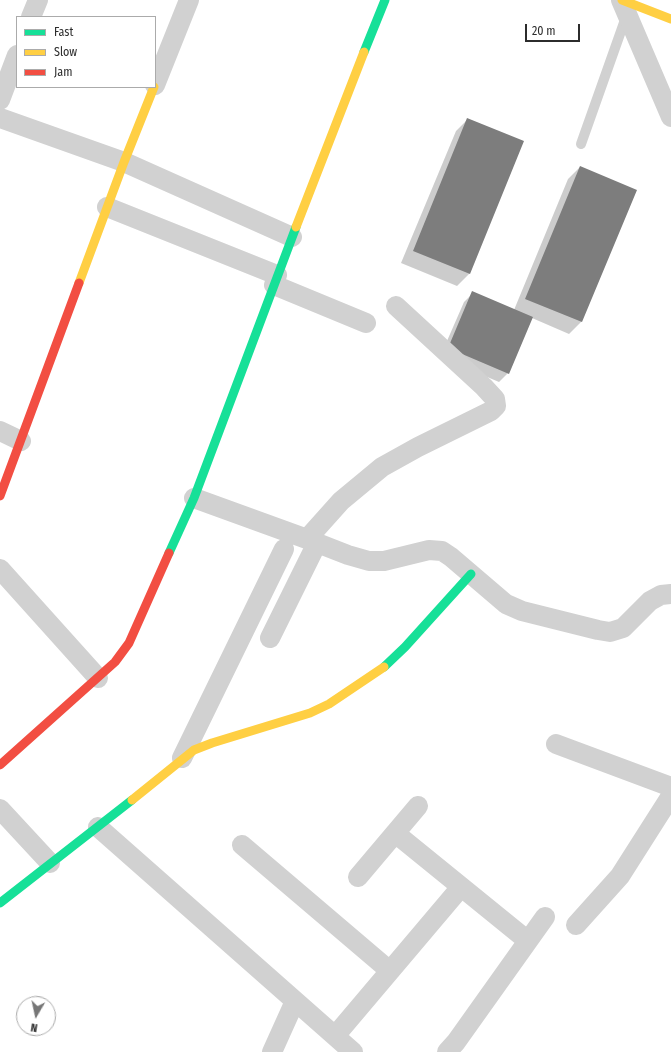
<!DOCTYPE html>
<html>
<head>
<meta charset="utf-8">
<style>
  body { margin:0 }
  #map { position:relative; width:671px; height:1052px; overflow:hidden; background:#fff; font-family:"Fira Sans Condensed",sans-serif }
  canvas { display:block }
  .legend { position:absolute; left:16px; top:16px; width:140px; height:72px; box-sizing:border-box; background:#fff; border:1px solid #ababab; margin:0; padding:5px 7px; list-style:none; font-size:12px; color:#2c2c2c }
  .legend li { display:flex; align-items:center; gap:8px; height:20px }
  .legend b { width:20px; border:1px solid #ababab }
  .north { position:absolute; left:16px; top:996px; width:40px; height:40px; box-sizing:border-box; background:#fff; border:1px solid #ababab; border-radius:50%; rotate:189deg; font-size:11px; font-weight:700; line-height:16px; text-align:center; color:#2c2c2c }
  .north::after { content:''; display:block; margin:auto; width:14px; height:18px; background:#767676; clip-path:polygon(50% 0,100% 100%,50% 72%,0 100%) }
  .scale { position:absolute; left:525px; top:24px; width:55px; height:18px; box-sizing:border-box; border:2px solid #2c2c2c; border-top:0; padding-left:5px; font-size:12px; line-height:14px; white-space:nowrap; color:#2c2c2c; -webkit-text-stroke:3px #fff; paint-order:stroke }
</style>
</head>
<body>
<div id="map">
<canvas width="671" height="1052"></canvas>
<ul class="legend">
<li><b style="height:5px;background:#16e098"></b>Fast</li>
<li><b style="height:5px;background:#ffcf43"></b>Slow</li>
<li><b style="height:5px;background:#f24e42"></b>Jam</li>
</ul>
<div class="north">N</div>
<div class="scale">20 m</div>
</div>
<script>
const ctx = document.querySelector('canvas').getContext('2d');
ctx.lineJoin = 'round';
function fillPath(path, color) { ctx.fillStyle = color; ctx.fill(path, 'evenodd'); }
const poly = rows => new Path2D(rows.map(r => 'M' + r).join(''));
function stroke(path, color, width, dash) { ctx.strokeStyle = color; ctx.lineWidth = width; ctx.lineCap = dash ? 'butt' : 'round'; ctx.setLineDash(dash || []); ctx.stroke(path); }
const shadow = poly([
  [468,119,523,142,469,274,457,286,401,263,456,131],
  [580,167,635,190,581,322,569,334,532,318,508,373,499,382,440,357,464,302,473,293,514,310,568,179]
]);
const building = poly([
  [467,118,524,141,470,274,413,251],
  [580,166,637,190,582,322,525,299],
  [472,291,533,317,509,374,448,348]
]);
const lane = poly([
  [581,144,626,17]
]);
const street = poly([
  [621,0,671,117],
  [31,17,38,0],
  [155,85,189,0],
  [0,100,17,55],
  [0,118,124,162,292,237],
  [107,207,277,275],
  [274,285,366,323],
  [0,431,21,441],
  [194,498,307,539,348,555,369,561,384,561,429,550,442,551,451,557,506,604,522,611,598,630,610,632,623,628,650,601,661,595,671,594],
  [307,539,341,501,382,467,418,447,491,411,496,406,495,399,484,387,396,306],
  [0,569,98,678],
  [270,638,317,543],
  [556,744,671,787],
  [182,758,284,549],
  [0,809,50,863],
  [98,827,353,1052],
  [395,833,528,941],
  [242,845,390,971],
  [358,877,418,806],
  [576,925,620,876,671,796],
  [335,1036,461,887],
  [272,1052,295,1001],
  [447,1052,456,1042,545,917]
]);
const fast = poly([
  [364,52,385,0],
  [169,553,194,498,296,227],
  [384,667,405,647,471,574],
  [0,903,132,800]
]);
const slow = poly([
  [622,0,671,19],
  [296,227,364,52],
  [79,283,124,162,154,87],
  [132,800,194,750,212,743,310,713,329,704,384,667]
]);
const jam = poly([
  [0,496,79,283],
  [0,765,115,662,129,643,169,553]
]);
fillPath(shadow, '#0003');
fillPath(building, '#7d7d7d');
stroke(lane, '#d1d1d1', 10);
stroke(street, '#d1d1d1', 20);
stroke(fast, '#16e098', 9);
stroke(slow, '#ffcf43', 9);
stroke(jam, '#f24e42', 9);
</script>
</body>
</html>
